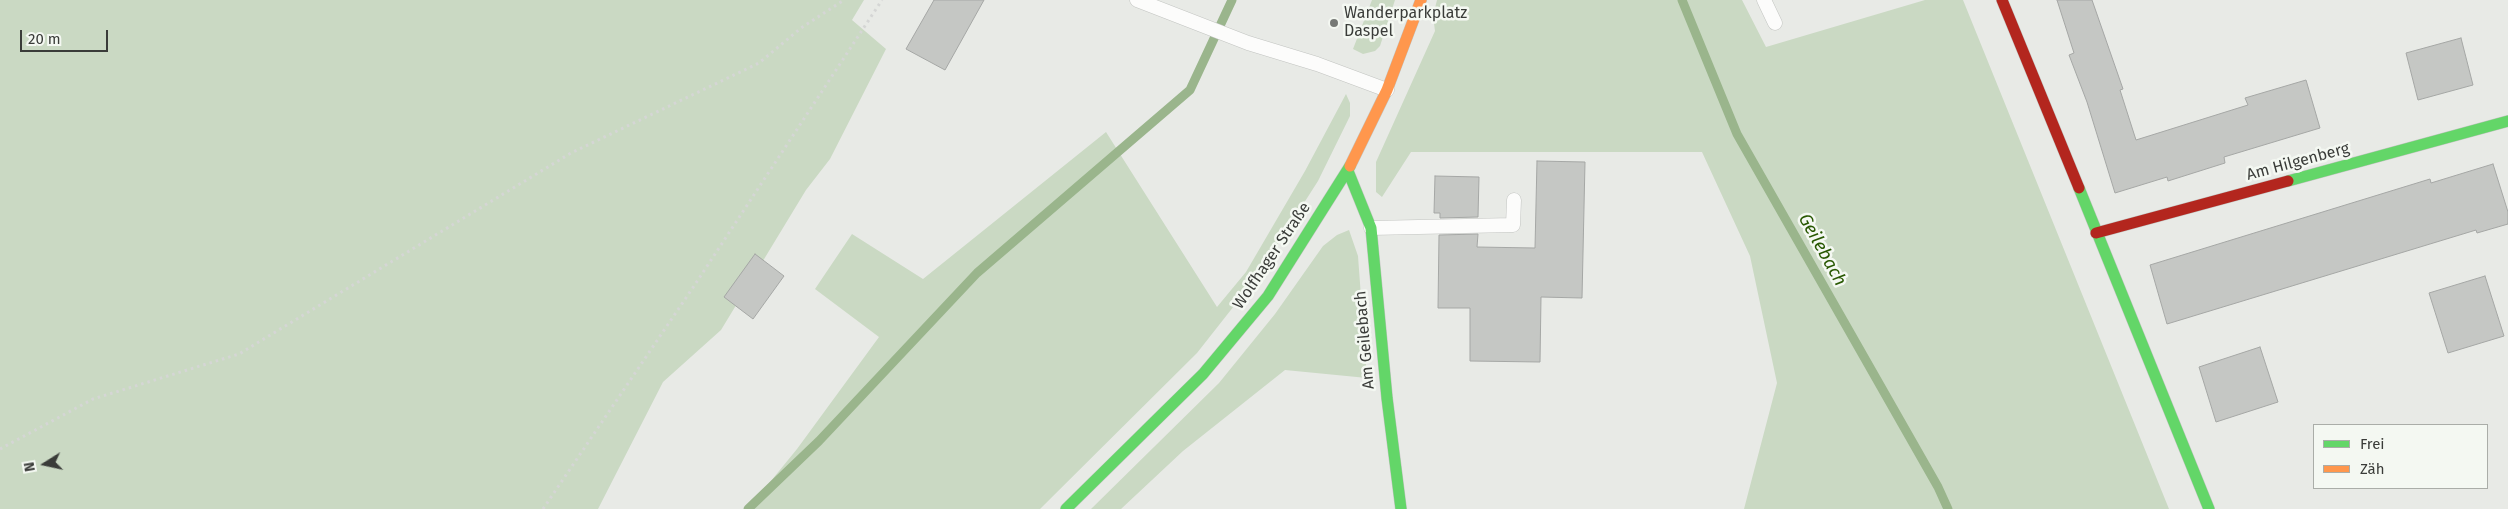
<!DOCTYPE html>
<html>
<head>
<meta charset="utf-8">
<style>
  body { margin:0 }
  #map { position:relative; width:2508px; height:509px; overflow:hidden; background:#e8eae6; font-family:"Fira Sans",sans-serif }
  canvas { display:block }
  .legend { position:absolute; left:2313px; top:424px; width:175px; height:65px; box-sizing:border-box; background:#f4f8f2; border:1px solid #aaada8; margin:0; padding:6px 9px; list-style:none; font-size:15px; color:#3a3c39 }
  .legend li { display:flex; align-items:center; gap:10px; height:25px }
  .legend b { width:25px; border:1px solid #aaada8 }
  .north { position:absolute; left:20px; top:439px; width:50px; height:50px; -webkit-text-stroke:4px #f4f8f2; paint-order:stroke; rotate:260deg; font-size:14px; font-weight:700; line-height:20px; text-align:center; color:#3a3c39 }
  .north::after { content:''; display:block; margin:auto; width:18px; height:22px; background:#3a3c39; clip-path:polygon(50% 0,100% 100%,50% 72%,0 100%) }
  .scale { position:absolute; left:20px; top:30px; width:88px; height:22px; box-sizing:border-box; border:2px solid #3a3c39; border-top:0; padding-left:6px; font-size:15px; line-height:18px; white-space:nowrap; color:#3a3c39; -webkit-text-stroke:4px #f4f8f2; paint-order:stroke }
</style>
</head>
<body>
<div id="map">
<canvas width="2508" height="509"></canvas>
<ul class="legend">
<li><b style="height:6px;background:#63d668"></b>Frei</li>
<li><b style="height:6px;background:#ff974d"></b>Zäh</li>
</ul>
<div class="north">N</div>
<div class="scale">20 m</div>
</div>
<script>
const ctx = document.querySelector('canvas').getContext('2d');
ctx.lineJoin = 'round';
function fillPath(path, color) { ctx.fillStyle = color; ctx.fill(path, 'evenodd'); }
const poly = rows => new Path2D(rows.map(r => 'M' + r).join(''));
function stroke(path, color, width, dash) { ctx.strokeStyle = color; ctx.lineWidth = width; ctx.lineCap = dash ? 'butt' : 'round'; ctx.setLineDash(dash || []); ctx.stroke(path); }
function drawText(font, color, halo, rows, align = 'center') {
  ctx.font = font + ' "Fira Sans",sans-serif'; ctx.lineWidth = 5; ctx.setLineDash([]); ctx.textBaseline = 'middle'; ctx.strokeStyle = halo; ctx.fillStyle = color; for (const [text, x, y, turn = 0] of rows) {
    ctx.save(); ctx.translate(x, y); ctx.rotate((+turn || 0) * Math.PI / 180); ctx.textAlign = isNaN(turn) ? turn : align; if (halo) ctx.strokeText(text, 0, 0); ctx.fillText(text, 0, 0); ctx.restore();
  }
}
const green = poly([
  [0,0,864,0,852,20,886,49,830,159,806,190,721,330,663,382,598,509,0,509],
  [1372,0,1395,0,1380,46,1375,51,1363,54,1353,49],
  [1437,0,1742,0,1766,47,1925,0,1963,0,2169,509,1744,509,1777,383,1750,256,1702,152,1411,152,1382,197,1376,192,1376,162,1435,31,1433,16],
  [1346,94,1350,103,1350,116,1318,181,1256,278,1197,353,1040,509,748,509,797,449,879,337,815,289,852,234,923,279,1106,132,1217,307,1246,272,1305,171],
  [1349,230,1358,256,1367,378,1285,370,1183,451,1121,509,1091,509,1219,383,1275,314,1323,246,1337,235]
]);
const stream = poly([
  [1682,0,1737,134,1938,487,1948,509],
  [748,509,819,441,977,273,1190,90,1232,0]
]);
const building = poly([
  [934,0,984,0,945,70,906,49,934,0],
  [2057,0,2092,0,2123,89,2120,90,2136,140,2248,105,2245,98,2306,80,2320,128,2224,157,2225,163,2168,181,2167,177,2115,193,2087,102,2069,55,2074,53,2057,0],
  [2461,38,2473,85,2418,100,2406,53,2461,38],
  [1537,161,1585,162,1582,298,1541,297,1540,362,1470,361,1470,308,1438,308,1439,235,1478,234,1477,247,1535,248,1537,161],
  [2493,164,2508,212,2508,224,2477,233,2476,230,2167,324,2150,265,2430,179,2431,183,2493,164],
  [1435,176,1479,177,1478,217,1440,218,1440,213,1434,213,1435,176],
  [755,254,784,276,753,319,724,297,755,254],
  [2485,276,2504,336,2448,353,2429,293,2485,276],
  [2260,347,2278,402,2216,422,2199,367,2260,347]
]);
const path = poly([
  [0,449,93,399,239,354,571,153,759,63,801,28,844,0],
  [543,509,694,286,882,0]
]);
const lane = poly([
  [1137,0,1248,43,1317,64,1387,90],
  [1764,0,1775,23],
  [1371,228,1513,225,1514,200]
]);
const fast = poly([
  [1348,171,1371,228,1387,398,1401,509],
  [2288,181,2508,121],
  [2079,188,2209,509],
  [1066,509,1203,374,1268,296,1350,166]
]);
const slow = poly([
  [1350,166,1387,90,1421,0]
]);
const jam = poly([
  [2002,0,2079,188],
  [2096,233,2288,181]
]);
const markers = [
  [1334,23,5,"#777976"]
];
const poiNames = [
  ["Wanderparkplatz",1344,14],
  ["Daspel",1344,32]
];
const streetNames = [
  ["Am Hilgenberg",2298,162,-15],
  ["Wolfhager Straße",1272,256,-56],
  ["Am Geilebach",1365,340,-95]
];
const waterNames = [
  ["Geilebach",1822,250,61]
];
fillPath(green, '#cad9c3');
stroke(stream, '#9ab58c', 9);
fillPath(building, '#c5c7c4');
stroke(building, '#a5a7a5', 1);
stroke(lane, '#c2c4c1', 15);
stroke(fast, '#c2c4c1', 12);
stroke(slow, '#c2c4c1', 12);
stroke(jam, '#c2c4c1', 12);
stroke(path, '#d5d6d5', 3, [2.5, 4]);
stroke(lane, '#fcfcfb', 14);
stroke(fast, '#63d668', 11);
stroke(slow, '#ff974d', 11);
stroke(jam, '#b3261e', 11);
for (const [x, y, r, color] of markers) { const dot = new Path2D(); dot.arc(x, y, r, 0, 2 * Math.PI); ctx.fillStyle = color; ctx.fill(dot); stroke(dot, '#f4f8f2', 2); }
drawText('16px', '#3a3c39', '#f4f8f2', poiNames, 'left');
drawText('16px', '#3a3c39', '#f4f8f2', streetNames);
drawText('italic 18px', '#285802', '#f4f8f2', waterNames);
</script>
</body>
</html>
